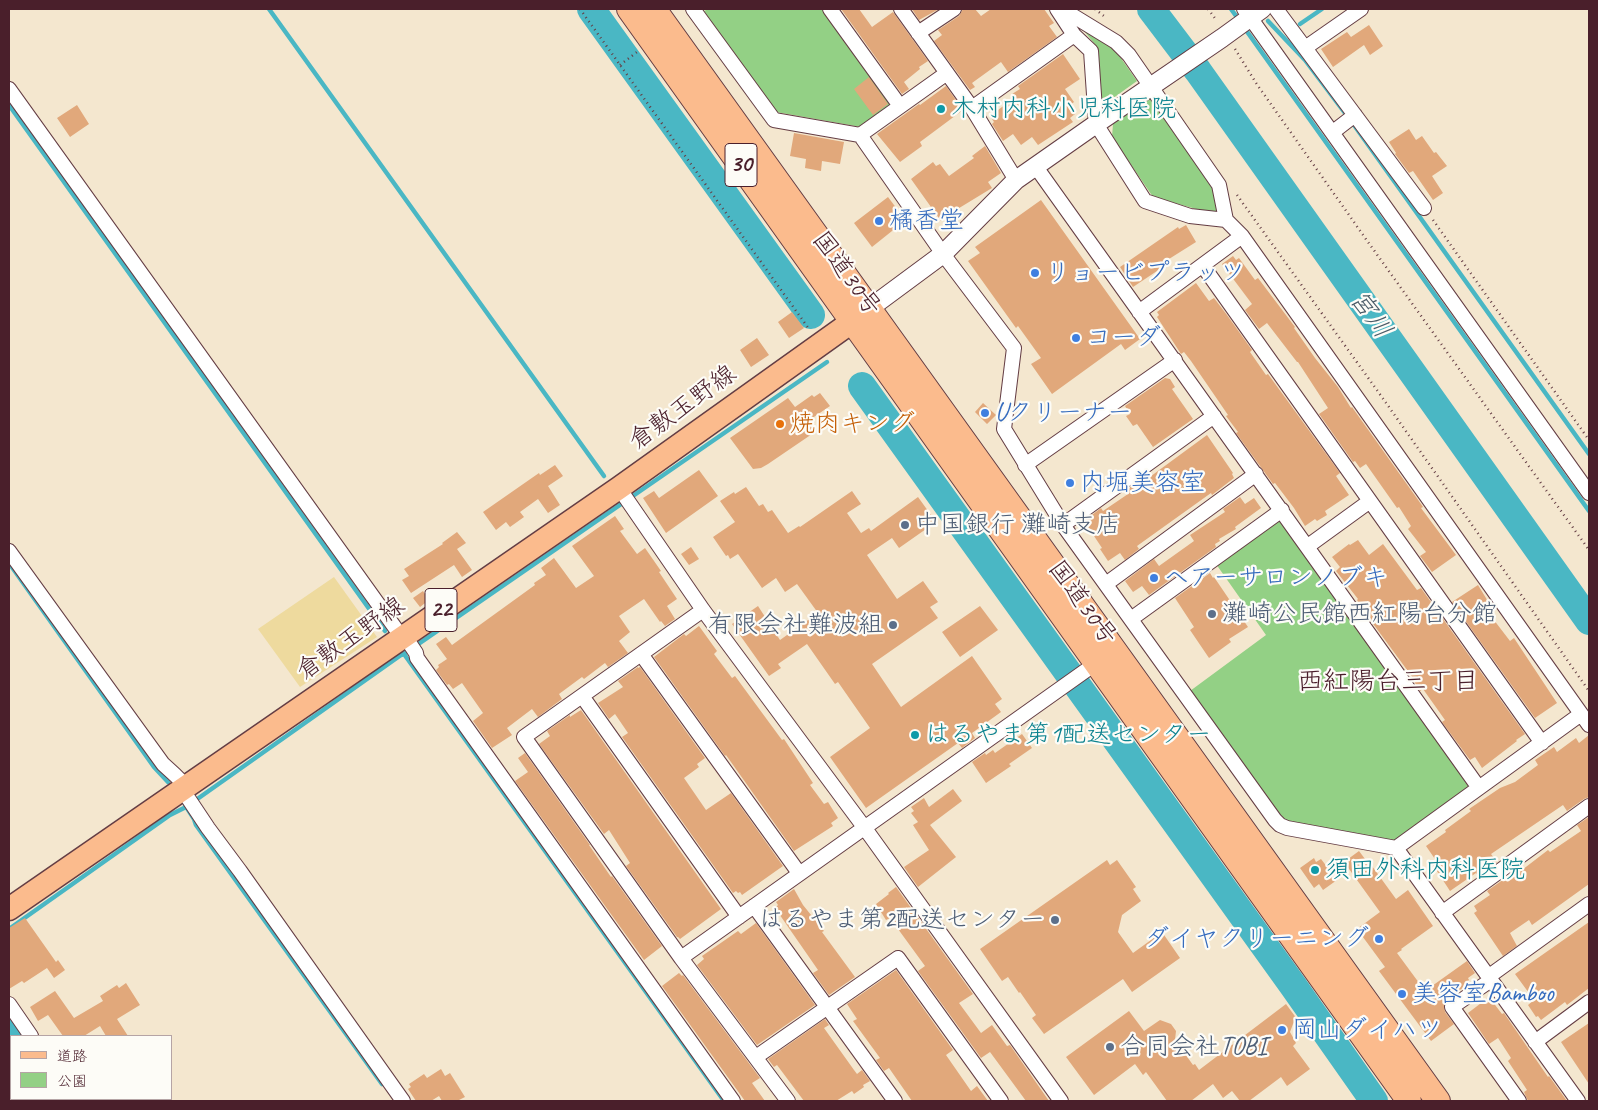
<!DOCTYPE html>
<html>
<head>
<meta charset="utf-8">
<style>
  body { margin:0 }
  #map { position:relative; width:1598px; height:1110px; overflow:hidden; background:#f4e7cf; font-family:Caveat,"Klee One",sans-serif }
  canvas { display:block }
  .frame { position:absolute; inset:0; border:10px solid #4a1f2b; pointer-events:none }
  .legend { position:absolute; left:10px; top:1035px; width:162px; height:65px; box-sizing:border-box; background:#fdfcf7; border:1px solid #b5a4a5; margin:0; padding:6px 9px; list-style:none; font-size:15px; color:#4a1f2b }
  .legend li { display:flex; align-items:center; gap:10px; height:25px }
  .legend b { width:25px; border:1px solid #b5a4a5 }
</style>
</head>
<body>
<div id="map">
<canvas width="1598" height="1110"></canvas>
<div class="frame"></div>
<ul class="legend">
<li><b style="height:6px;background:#fbbb8d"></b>道路</li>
<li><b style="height:14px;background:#93d085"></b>公園</li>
</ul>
</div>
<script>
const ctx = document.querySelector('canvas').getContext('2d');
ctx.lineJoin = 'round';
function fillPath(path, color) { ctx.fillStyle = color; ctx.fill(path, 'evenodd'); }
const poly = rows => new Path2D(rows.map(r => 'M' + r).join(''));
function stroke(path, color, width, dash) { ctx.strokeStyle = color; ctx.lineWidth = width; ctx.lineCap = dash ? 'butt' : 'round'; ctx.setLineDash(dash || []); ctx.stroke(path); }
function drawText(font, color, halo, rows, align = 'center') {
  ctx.font = font + ' Caveat,"Klee One",sans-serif'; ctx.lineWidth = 4.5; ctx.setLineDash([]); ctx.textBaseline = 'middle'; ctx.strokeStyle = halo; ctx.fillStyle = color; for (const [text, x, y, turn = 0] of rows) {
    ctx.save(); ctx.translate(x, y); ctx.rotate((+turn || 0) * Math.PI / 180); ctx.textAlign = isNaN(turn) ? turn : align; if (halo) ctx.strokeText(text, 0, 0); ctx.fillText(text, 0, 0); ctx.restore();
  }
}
const green = poly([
  [708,9,824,9,894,105,861,127,776,112,771,109,704,11],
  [1080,26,1104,39,1116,51,1137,81,1102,106,1099,103,1098,48],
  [1151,97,1211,182,1218,210,1214,214,1153,197,1112,137,1113,124],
  [1280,520,1471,785,1395,841,1388,842,1298,827,1282,819,1190,691,1266,635,1216,564]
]);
const sand = poly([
  [334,577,377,637,300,687,258,629]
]);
const stream = poly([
  [269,9,604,476],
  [1231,9,1239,20],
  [1268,21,1305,60,1354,125,1589,454],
  [1300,24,1322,9],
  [1243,26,1589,511],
  [9,105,385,631],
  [9,563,154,767,168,782],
  [404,654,724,1101],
  [185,805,194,819,196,825,382,1084],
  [9,929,170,815,186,807,401,655,404,654,827,362]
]);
const river = poly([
  [591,9,811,315],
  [1151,9,1198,71,1589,621],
  [862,386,1294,987,1374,1101],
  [9,1025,17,1036],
  [62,1099,63,1101]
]);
const building = poly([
  [841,9,859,9,872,27,893,12,928,61,919,67,920,69,904,82,909,89,902,94],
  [912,9,939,9,919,20],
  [963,9,975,9,981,16,991,9,1044,9,1054,23,1049,26,1057,37,1008,72,1001,62,972,83,975,87,970,90,934,41,942,35,938,30,959,16],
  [1369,25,1383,46,1370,55,1364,45,1333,67,1321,49,1347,32,1351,37],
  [1063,54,1080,79,1065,89,1074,102,1069,106,1075,114,1070,118,1073,122,1038,145,1032,137,1021,145,1013,134,1003,141,992,124,994,122,990,116,1014,98,1012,94,1020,89,1018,86],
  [869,77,888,104,873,115,854,89],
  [946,86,963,110,920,142,922,146,900,162,877,134,919,104,920,105],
  [77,105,89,124,70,137,57,118],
  [1409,129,1416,140,1422,136,1434,153,1436,152,1447,166,1432,176,1443,193,1433,200,1413,171,1409,173,1395,154,1396,153,1389,142],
  [794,133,844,142,840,164,822,161,821,171,805,168,806,159,790,156],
  [985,146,1001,173,988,182,992,188,951,213,941,221,911,179,933,162,936,166,940,164,949,176,974,158,972,156],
  [888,197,903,217,899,220,902,223,872,247,854,223],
  [1041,200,1140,339,1125,350,1121,344,1052,394,1031,364,1041,358,1018,326,1016,328,968,261,980,253,975,247],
  [1186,225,1196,242,1161,264,1163,267,1133,287,1120,267,1178,227,1179,229],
  [1233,256,1236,260,1239,258,1255,280,1258,278,1295,327,1294,328,1315,358,1338,387,1351,408,1352,407,1421,504,1423,507,1421,508,1456,555,1432,572,1420,556,1426,552,1408,529,1411,526,1399,507,1397,508,1366,464,1360,468,1355,461,1353,462,1319,414,1328,408,1298,362,1297,362,1267,323,1259,329,1245,310,1252,304,1222,264],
  [1196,283,1209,301,1214,298,1227,315,1252,350,1250,352,1266,375,1268,374,1340,473,1336,476,1349,495,1325,511,1327,515,1317,521,1315,519,1305,526,1294,508,1275,483,1273,484,1236,433,1238,432,1226,416,1228,415,1191,361,1184,352,1181,354,1157,317,1159,315,1157,312],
  [792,312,804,328,789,338,778,322],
  [757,338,769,355,751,367,740,350],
  [1165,378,1170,379,1175,387,1172,389,1193,419,1153,447,1137,424,1133,426,1126,416,1130,414,1125,406],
  [820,393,830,406,808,421,815,432,768,464,761,468,753,469,730,438,788,398,795,407,812,395,814,397],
  [983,403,996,415,987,424,975,412],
  [1207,435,1233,473,1232,474,1234,478,1212,495,1211,493,1137,546,1139,549,1125,560,1120,553,1108,561,1100,549,1102,548,1084,521,1101,508,1103,511,1128,494,1125,491,1145,476,1147,479],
  [555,465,563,476,548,486,560,505,548,513,538,499,520,512,524,517,510,527,506,522,496,530,483,512,539,473,540,475],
  [699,470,718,496,666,533,643,498,654,491,659,498],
  [746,487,759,506,763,504,768,512,772,510,788,533,799,526,800,527,852,491,861,504,847,513,861,533,869,528,871,531,918,497,936,522,899,548,892,538,867,555,897,599,923,581,938,602,930,607,938,618,872,664,901,707,972,656,1002,699,995,704,1001,712,972,733,975,738,962,748,958,743,866,808,830,757,870,728,838,682,835,684,807,644,778,664,781,668,769,676,732,624,758,606,780,640,818,613,797,584,785,592,776,578,762,588,738,554,730,559,728,555,726,556,713,537,735,522,720,501,734,492,735,494],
  [1240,497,1245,504,1254,498,1261,508,1235,527,1236,529,1219,539,1220,541,1215,544,1216,547,1149,595,1142,586,1133,592,1125,581,1154,559,1159,566,1194,541,1190,535,1225,512,1223,509],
  [615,516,624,529,620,531,637,554,645,548,661,571,659,572,677,599,667,606,675,619,665,626,661,621,660,622,644,599,619,616,630,632,619,641,628,653,608,667,605,663,584,679,582,677,559,694,562,699,538,717,532,709,507,728,512,735,492,748,473,721,483,713,462,683,453,689,449,684,447,685,436,670,439,667,438,665,447,659,436,644,446,637,452,645,535,585,534,583,546,575,541,568,554,558,576,588,594,576,572,546],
  [457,532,466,543,457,549,472,570,462,577,454,565,411,593,402,580,409,576,404,569,443,544,442,543],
  [1358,540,1369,555,1383,544,1417,590,1421,588,1525,734,1516,740,1517,741,1482,768,1475,757,1470,760,1442,722,1445,720,1423,689,1420,691,1412,678,1413,678,1371,621,1357,600,1358,599,1336,571,1340,567,1332,557,1349,544,1350,545],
  [691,547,699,559,689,565,681,554],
  [1210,573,1213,578,1214,577,1248,627,1229,639,1231,642,1209,658,1190,630,1194,627,1175,598],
  [1478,585,1489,603,1484,607,1510,641,1514,638,1557,703,1535,718,1452,602],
  [423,591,429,600,420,607,413,598],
  [980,606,998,630,960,657,942,632],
  [699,626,717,651,714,654,732,678,735,676,782,740,784,739,813,783,810,785,824,804,828,802,838,818,831,823,833,826,794,851,726,755,725,756,654,657,684,634,686,636],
  [638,667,638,668,640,667,705,758,697,764,699,767,684,778,706,810,731,793,783,866,742,895,740,892,738,893,736,891,733,893,622,737,628,733,615,714,609,719,598,703,623,687,618,681],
  [581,710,721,909,680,939,678,937,677,937,626,866,630,863,609,830,604,834,539,744,550,736,547,731,570,715,570,717],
  [1022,734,1032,748,1009,764,1011,766,986,783,972,762,985,753,986,755,993,750,995,753],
  [1589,735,1589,797,1584,799,1567,811,1563,805,1491,854,1497,862,1478,876,1476,873,1450,891,1433,865,1437,862,1426,846,1446,832,1445,830,1471,811,1469,809,1500,788,1515,782,1538,765,1535,760,1554,747,1557,752,1576,738,1579,743],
  [525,753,590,845,589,845,611,877,612,876,662,946,644,960,515,781,528,772,518,758],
  [953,789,962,801,930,825,956,857,918,887,904,867,929,850,913,825,918,822,911,813,914,811,911,807,924,798,929,807],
  [1589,817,1589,884,1532,925,1529,920,1510,933,1517,946,1503,956,1474,913,1477,911,1474,906,1490,895,1487,891,1507,877,1509,880,1548,850,1550,852,1581,831,1577,825],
  [1359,851,1371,867,1372,866,1396,899,1408,890,1433,926,1401,949,1402,950,1397,953,1425,991,1467,961,1475,973,1468,978,1469,980,1465,983,1467,985,1448,998,1444,1004,1445,1012,1454,1024,1431,1041,1379,971,1385,967,1357,929,1380,912,1344,862],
  [1314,858,1316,862,1321,859,1337,880,1323,890,1319,884,1314,888,1300,868],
  [1107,860,1110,865,1117,860,1136,887,1133,889,1141,901,1122,915,1118,932,1133,953,1162,932,1180,958,1132,992,1123,979,1044,1034,1032,1018,1036,1015,1020,992,1019,993,1008,977,1002,981,980,949],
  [896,887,973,994,959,1003,981,1033,992,1025,1007,1046,1010,1045,1049,1101,1026,1101,990,1052,981,1058,918,971,925,966,890,918,886,920,876,904,889,894,888,893],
  [794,889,803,905,824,931,822,932,855,977,829,995,813,973,818,970,775,908,778,905,776,902],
  [25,918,56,962,58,960,65,970,54,978,47,968,24,983,22,981,9,989,9,928],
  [1589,922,1589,988,1567,1005,1565,1002,1541,1020,1538,1016,1536,1017,1528,1005,1534,1000,1515,974],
  [756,923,815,1005,757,1045,697,965,704,959,702,956,738,931,741,934],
  [896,970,953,1050,946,1055,971,1091,977,1086,988,1101,912,1101,889,1068,884,1071,876,1060,880,1058,853,1021,857,1019,847,1004],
  [679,973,682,976,683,975,760,1078,752,1083,765,1101,745,1101,662,986],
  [126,983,140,1005,117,1019,128,1036,106,1036,100,1026,84,1036,63,1036,48,1015,38,1021,30,1007,55,991,74,1018,103,1001,100,996,117,985,119,988],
  [1489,997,1502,1014,1504,1013,1548,1077,1549,1076,1567,1101,1528,1101,1524,1092,1527,1090,1508,1061,1511,1058,1498,1038,1489,1044,1468,1013],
  [1286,1004,1297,1019,1293,1024,1290,1032,1296,1043,1293,1046,1310,1069,1287,1086,1281,1077,1249,1101,1240,1101,1232,1091,1223,1098,1213,1084,1191,1101,1167,1101,1146,1072,1143,1075,1135,1064,1094,1095,1066,1057,1129,1011,1144,1031,1160,1020,1171,1024,1176,1031,1175,1040,1193,1065,1195,1064,1199,1070],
  [825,1019,829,1025,824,1028,854,1070,857,1074,862,1070,870,1081,863,1085,864,1087,854,1094,852,1091,836,1101,804,1101,777,1065,774,1067,768,1059],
  [1589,1023,1589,1084,1561,1042],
  [441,1069,445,1076,450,1073,465,1097,457,1101,442,1101,439,1096,431,1101,416,1101,408,1089,411,1087,409,1084,424,1074,427,1078]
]);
const path = poly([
  [580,9,809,329],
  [1095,9,1104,16],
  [1208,9,1217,21],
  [1235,49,1256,83,1368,242,1589,550],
  [620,65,637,52],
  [1237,195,1384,400,1589,691],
  [1433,220,1589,440]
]);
const minor = poly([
  [693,9,774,120,860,135,943,254,1014,348,1004,429,1063,525,1275,820,1280,825,1287,828,1396,848,1578,1101],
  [830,9,900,106],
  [901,9,972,108,1016,180],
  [1057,9,1074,35,1091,51,1096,124,1145,201,1190,216,1226,220,1242,236,1589,725],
  [1062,9,1116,42,1129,55,1219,185,1226,220],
  [1244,9,1589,493],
  [1276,9,1424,208],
  [918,33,954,9],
  [1305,48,1361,9],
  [9,89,396,629,410,644,416,653,417,658,733,1101],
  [972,108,1074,35],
  [1333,132,1355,115],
  [860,135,947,73],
  [1036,167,1479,788],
  [1203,266,1542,743],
  [1139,312,1242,236],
  [1025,465,1175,360],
  [619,488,703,610,864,827,1061,1101],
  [1063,525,1214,416],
  [1308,546,1370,501],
  [9,551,163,764,175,775,186,786],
  [1106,584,1256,474],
  [703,610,524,737,681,958,788,1101],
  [1131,619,1282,510],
  [641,654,799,873],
  [582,696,739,917],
  [182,789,208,828,240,871,403,1101],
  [1396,848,1581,714],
  [754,906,895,1101],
  [1442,913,1589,806],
  [681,958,1102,659],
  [1488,977,1589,904],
  [1491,980,1452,1007,1519,1101],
  [9,1004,31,1036],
  [1535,1042,1589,1002],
  [9,1049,11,1053],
  [756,1057,898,958,1001,1101],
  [44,1099,46,1101],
  [75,1099,77,1101]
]);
const tertiary = poly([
  [870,308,943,254,1016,180,1096,124,1222,38,1262,9]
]);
const primary = poly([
  [9,909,619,488,867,311]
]);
const trunk = poly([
  [629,9,1409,1101],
  [654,9,1438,1101]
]);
const markers = [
  [941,109,5,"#0f9aa8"],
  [879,221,5,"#3f7fe0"],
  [1035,273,5,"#3f7fe0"],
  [1076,338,5,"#3f7fe0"],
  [985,413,5,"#3f7fe0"],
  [780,424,5,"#e8710a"],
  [1070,483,5,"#3f7fe0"],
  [905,525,5,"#5c6f8a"],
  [1154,578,5,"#3f7fe0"],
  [1212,614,5,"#5c6f8a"],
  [893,625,5,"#5c6f8a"],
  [915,735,5,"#0f9aa8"],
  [1315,870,5,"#0f9aa8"],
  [1055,920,5,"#5c6f8a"],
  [1379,939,5,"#3f7fe0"],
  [1402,994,5,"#3f7fe0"],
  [1282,1030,5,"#3f7fe0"],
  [1110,1047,5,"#5c6f8a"]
];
const shields = [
  [741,165,32],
  [441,610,32]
];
const shieldNames = [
  ["30",741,165],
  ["22",441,610]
];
const cultureNames = [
  ["木村内科小児科医院",951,109],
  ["はるやま第1配送センター",925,735],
  ["須田外科内科医院",1325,870]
];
const shopNames = [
  ["橘香堂",889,221],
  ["リョービプラッツ",1045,273],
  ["コーダ",1086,338],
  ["Uクリーナー",995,413],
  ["内堀美容室",1080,483],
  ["ヘアーサロンノブキ",1164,578],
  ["ダイヤクリーニング",1369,939,"right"],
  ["美容室Bamboo",1412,994],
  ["岡山ダイハツ",1292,1030]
];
const streetNames = [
  ["国道30号",846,274,54],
  ["倉敷玉野線",683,408,-36],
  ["国道30号",1082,603,54],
  ["倉敷玉野線",351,639,-35]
];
const foodNames = [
  ["焼肉キング",790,424]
];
const serviceNames = [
  ["中国銀行 灘崎支店",915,525],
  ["灘崎公民館西紅陽台分館",1222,614],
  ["有限会社難波組",883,625,"right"],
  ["はるやま第2配送センター",1045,920,"right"],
  ["合同会社TOBI",1120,1047]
];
const waterNames = [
  ["宮川",1370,315,54]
];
const neighbourhoodNames = [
  ["西紅陽台三丁目",1388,682]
];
fillPath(green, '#93d085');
fillPath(sand, '#eeda9e');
stroke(stream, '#4ab7c4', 4.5);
stroke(river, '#4ab7c4', 28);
fillPath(building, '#e1a87b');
stroke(minor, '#643d44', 16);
stroke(tertiary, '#643d44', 20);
stroke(primary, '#643d44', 25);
stroke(trunk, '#643d44', 26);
stroke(path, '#643d44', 2.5, [1, 4]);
stroke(minor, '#fff', 14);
stroke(tertiary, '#fff', 18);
stroke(primary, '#fbbb8d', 22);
stroke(trunk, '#fbbb8d', 24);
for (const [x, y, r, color] of markers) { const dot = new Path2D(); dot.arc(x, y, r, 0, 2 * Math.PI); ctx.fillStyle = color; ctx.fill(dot); stroke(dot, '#fdfcf7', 2); }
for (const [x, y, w] of shields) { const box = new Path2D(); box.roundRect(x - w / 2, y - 21.5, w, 43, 4); ctx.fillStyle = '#fdfcf7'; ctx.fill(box); stroke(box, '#4a1f2b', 1); }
drawText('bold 24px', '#4a1f2b', null, shieldNames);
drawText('25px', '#0d838f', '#fdfcf7', cultureNames, 'left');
drawText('25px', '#366cbe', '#fdfcf7', shopNames, 'left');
drawText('25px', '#4a1f2b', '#fdfcf7', streetNames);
drawText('25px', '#c56008', '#fdfcf7', foodNames, 'left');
drawText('25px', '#4e5e75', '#fdfcf7', serviceNames, 'left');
drawText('italic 26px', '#4a5c68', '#fdfcf7', waterNames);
drawText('26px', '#4a1f2b', '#fdfcf7', neighbourhoodNames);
</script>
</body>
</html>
